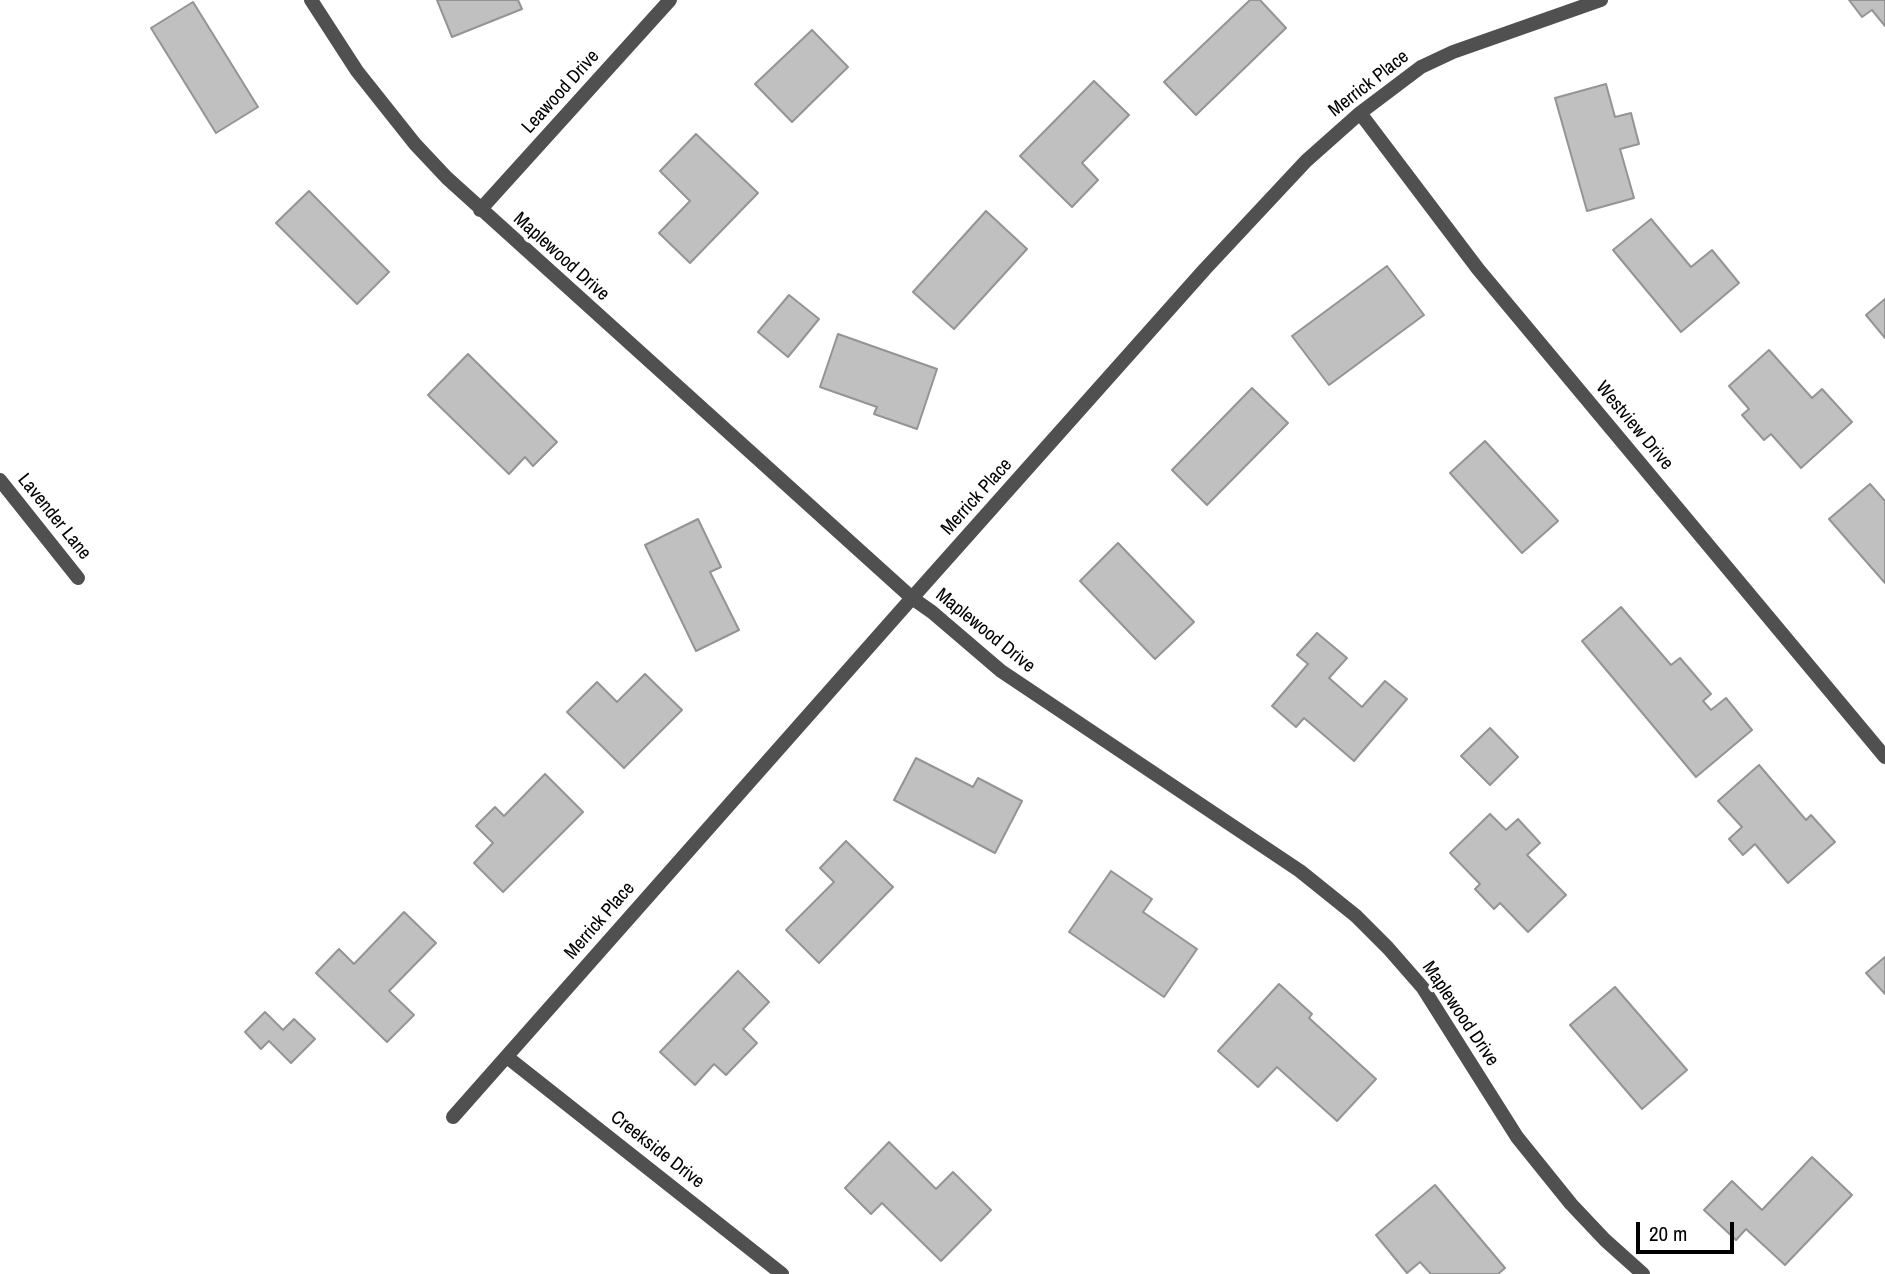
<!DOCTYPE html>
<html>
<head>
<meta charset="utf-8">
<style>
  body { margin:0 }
  #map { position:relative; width:1885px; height:1274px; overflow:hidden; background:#fff; font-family:"Archivo Narrow",sans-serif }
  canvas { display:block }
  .scale { position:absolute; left:1636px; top:1222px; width:98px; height:32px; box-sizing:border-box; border:4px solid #000; border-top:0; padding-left:9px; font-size:21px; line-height:24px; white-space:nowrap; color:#000; -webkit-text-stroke:5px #fff; paint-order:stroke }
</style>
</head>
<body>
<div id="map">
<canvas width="1885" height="1274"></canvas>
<div class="scale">20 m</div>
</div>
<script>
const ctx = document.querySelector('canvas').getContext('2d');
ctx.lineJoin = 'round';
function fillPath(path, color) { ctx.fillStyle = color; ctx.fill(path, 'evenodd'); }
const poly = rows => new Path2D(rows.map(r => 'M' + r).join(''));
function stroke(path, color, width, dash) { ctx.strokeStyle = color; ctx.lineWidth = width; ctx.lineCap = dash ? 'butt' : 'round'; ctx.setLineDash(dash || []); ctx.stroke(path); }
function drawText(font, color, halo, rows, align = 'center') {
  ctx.font = font + ' "Archivo Narrow",sans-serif'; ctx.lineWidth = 7; ctx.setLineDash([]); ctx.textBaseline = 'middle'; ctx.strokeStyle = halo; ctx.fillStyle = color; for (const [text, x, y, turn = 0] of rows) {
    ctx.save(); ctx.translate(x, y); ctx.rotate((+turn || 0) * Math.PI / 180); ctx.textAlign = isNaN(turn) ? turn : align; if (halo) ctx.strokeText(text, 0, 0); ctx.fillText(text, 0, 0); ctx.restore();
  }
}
const building = poly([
  [437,0,518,0,522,9,452,37,437,0],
  [1250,0,1260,0,1286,28,1196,115,1164,82,1250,0],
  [1849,0,1885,0,1885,26,1872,10,1862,17,1849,0],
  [193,2,258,107,216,133,151,28,193,2],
  [812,30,848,67,792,122,755,84,812,30],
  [1094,81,1129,115,1082,163,1098,180,1072,207,1020,156,1094,81],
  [1606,84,1615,117,1631,113,1639,144,1620,149,1634,198,1587,211,1555,98,1606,84],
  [696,134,758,193,690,263,659,233,690,201,660,171,696,134],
  [309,191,389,272,357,304,276,223,309,191],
  [986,211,1027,249,954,329,913,292,986,211],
  [1651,219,1691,267,1712,250,1739,283,1681,332,1613,250,1651,219],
  [1387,266,1424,315,1329,385,1292,336,1387,266],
  [789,295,819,319,788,357,758,332,789,295],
  [1885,299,1885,338,1866,315,1885,299],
  [838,334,937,369,917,429,874,414,877,407,820,387,838,334],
  [1769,350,1812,398,1822,389,1852,422,1801,468,1771,434,1764,440,1742,415,1749,409,1729,386,1769,350],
  [468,354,557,442,533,466,525,457,509,474,428,395,468,354],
  [1252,388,1288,423,1207,505,1172,470,1252,388],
  [1485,441,1558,521,1522,553,1450,473,1485,441],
  [1870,484,1885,501,1885,583,1829,519,1870,484],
  [698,519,721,567,710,572,739,630,696,651,645,545,698,519],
  [1118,543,1194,622,1155,659,1080,581,1118,543],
  [1621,607,1671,665,1680,658,1711,694,1703,701,1711,710,1726,698,1752,730,1696,777,1582,641,1621,607],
  [1317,633,1347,658,1329,678,1362,707,1385,681,1407,699,1354,761,1304,718,1296,727,1272,706,1308,664,1297,655,1317,633],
  [645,674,682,710,624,768,567,712,597,682,617,702,645,674],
  [1490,728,1518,757,1490,785,1461,756,1490,728],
  [916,758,973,787,978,778,1022,801,995,853,894,800,916,758],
  [1759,765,1806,820,1811,815,1835,842,1788,883,1755,844,1743,855,1729,839,1742,827,1718,801,1759,765],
  [545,774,583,812,503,892,474,863,493,843,476,826,495,807,504,816,545,774],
  [1490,814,1506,830,1518,819,1540,843,1527,855,1566,895,1528,932,1500,903,1494,909,1475,889,1480,884,1450,853,1490,814],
  [846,841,893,887,819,963,786,930,834,882,820,868,846,841],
  [1111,871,1152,899,1143,912,1197,949,1164,997,1069,932,1111,871],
  [404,912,436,943,389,991,414,1015,387,1042,316,973,339,949,354,964,404,912],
  [1885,957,1885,994,1866,973,1885,957],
  [738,971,769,1002,743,1029,757,1043,726,1075,714,1064,695,1085,660,1052,738,971],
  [1279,984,1312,1014,1309,1018,1376,1079,1337,1121,1277,1067,1258,1087,1218,1051,1279,984],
  [1615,987,1687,1070,1642,1109,1570,1025,1615,987],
  [265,1012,283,1030,294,1019,315,1039,291,1063,269,1041,261,1049,245,1032,265,1012],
  [889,1142,936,1189,953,1172,991,1210,941,1261,882,1203,871,1214,845,1188,889,1142],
  [1812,1157,1852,1195,1785,1265,1746,1229,1736,1240,1704,1210,1732,1181,1762,1210,1812,1157],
  [1435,1185,1505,1268,1498,1274,1431,1274,1420,1262,1407,1273,1376,1235,1435,1185]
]);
const minor = poly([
  [311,0,357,71,415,144,447,178,912,598,932,612,1001,671,1300,871,1356,916,1388,948,1423,988,1517,1137,1571,1204,1605,1240,1643,1274],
  [1360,113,1478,269,1885,757],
  [480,210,670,0],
  [0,480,78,578],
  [507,1057,782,1274],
  [453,1117,912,598,1205,269,1306,161,1360,113,1421,67,1453,52,1601,0]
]);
const streetNames = [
  ["Merrick Place",1369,84,-38],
  ["Leawood Drive",561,92,-48],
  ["Maplewood Drive",561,257,42],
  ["Westview Drive",1634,426,50],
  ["Merrick Place",977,497,-48],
  ["Lavender Lane",54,517,51],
  ["Maplewood Drive",985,631,39],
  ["Merrick Place",600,921,-49],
  ["Maplewood Drive",1460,1014,56],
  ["Creekside Drive",657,1150,38]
];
fillPath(building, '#c0c0c0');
stroke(building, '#949494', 2);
stroke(minor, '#505050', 14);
drawText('19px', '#000', '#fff', streetNames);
</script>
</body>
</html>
